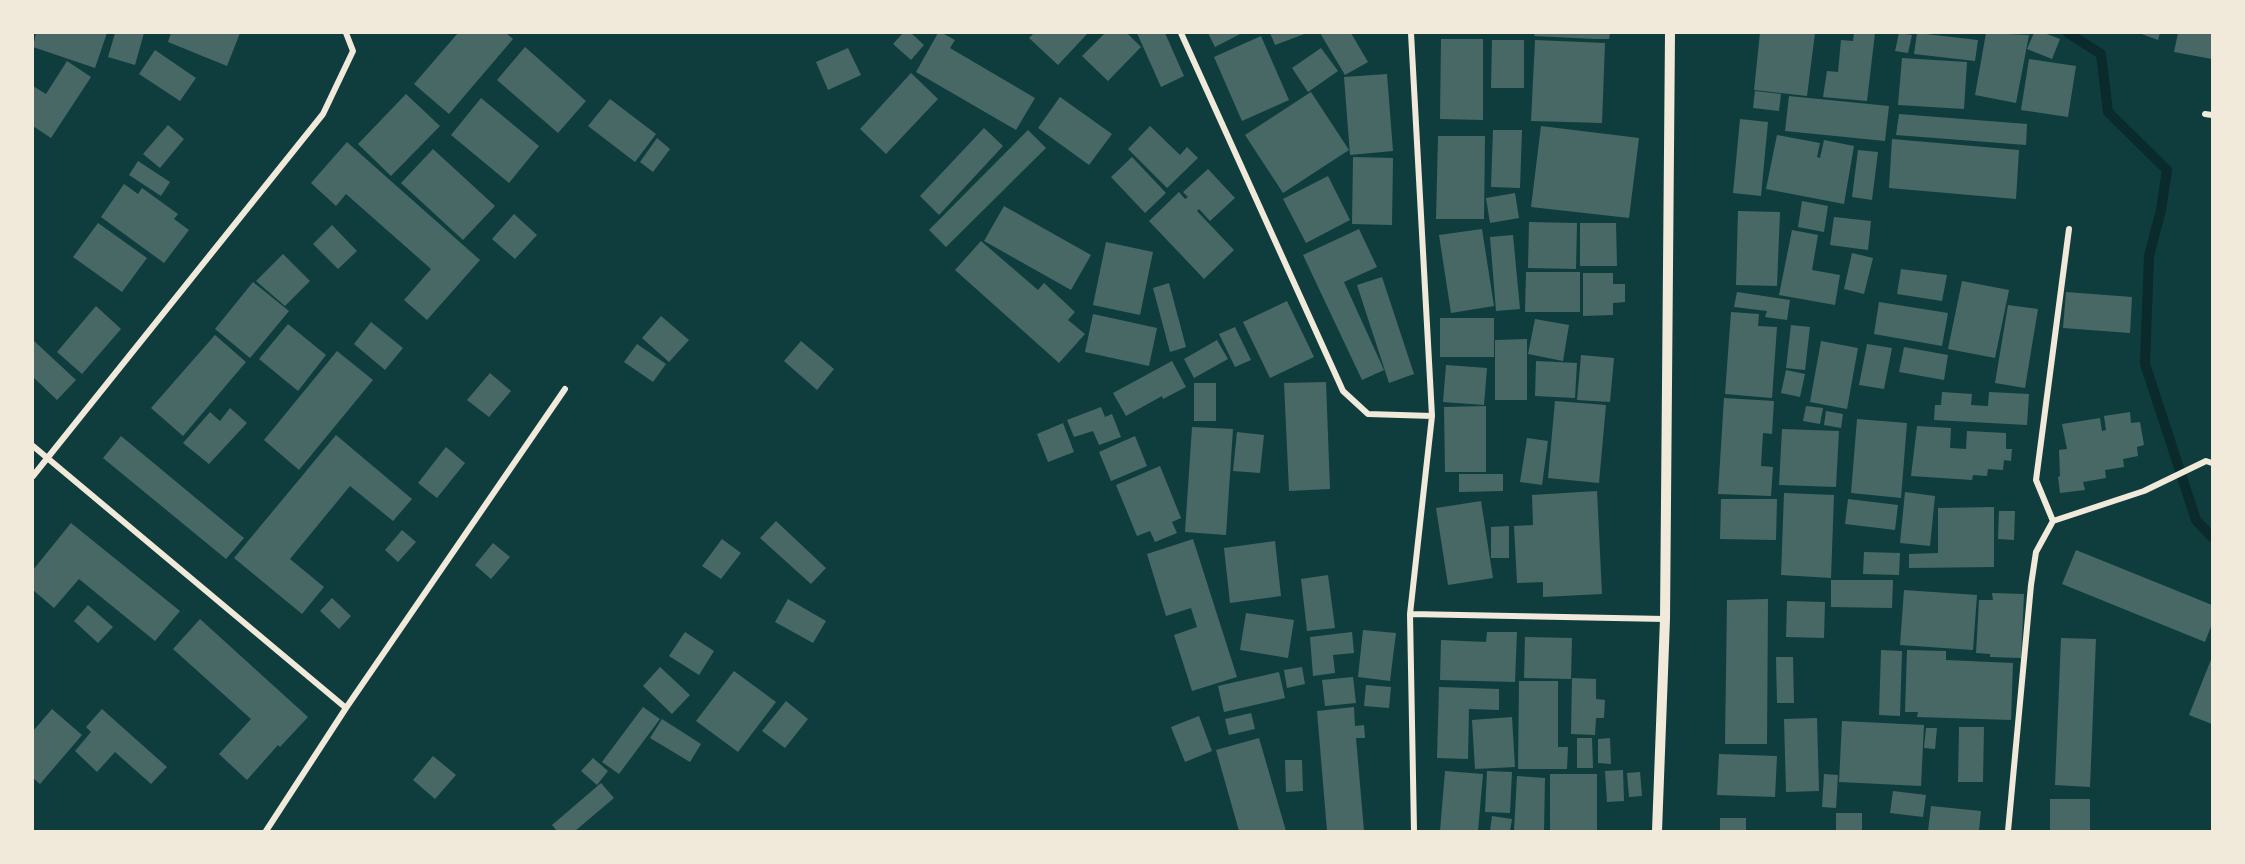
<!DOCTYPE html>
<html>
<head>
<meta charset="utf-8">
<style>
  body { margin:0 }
  #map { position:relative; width:2245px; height:864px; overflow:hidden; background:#0f3d3e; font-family:Karla,sans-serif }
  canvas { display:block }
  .frame { position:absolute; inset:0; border:34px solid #f1e9da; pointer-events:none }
</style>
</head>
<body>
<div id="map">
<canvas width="2245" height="864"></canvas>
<div class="frame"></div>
</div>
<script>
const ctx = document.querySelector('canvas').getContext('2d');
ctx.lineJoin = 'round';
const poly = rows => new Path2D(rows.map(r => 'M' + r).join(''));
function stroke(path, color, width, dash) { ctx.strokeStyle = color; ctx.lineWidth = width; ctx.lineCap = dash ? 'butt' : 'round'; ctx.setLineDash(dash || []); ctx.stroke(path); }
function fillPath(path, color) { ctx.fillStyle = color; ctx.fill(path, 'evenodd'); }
const stream = poly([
  [2068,33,2101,54,2108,112,2167,170,2161,210,2149,256,2145,364,2196,520,2212,537]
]);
const building = poly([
  [36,33,107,33,95,68,33,47],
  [115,33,144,33,135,65,108,57],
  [171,33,240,33,227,66,168,42],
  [458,33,506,33,513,39,449,114,414,84],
  [903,33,911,33,924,45,911,60,893,44],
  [938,33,942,33,955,40,950,48,1035,98,1016,130,916,72],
  [1034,33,1088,33,1058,65,1029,38],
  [1105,33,1127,33,1141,47,1108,81,1082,56],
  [1137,33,1165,33,1184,76,1161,87],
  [1208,33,1242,33,1215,47],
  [1270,33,1307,33,1275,45],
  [1320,33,1351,33,1368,62,1345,75],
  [1535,33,1610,33,1609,39,1595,39,1534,36],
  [1760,33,1815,33,1807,96,1754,90],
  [1854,33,1875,33,1867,101,1823,97,1827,71,1838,72,1841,40,1853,41],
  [1899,33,1912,35,1908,53,1895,51],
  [1917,33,1978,40,1975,61,1914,54],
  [1986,33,2029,35,2016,103,1975,95],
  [2034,33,2044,33,2060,39,2052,59,2027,49],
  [2139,33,2160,33,2158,40],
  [2178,33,2212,33,2212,59,2174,52],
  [1261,36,1289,100,1242,121,1214,57],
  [1441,39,1483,39,1483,120,1440,119],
  [1492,40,1524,40,1524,88,1491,88],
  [1535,40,1605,43,1602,123,1531,121],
  [525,47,586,101,558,133,497,80],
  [848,48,861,75,828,90,816,62],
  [1321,48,1338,71,1308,92,1292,68],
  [155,50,196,78,180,101,139,74],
  [1902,58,1967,62,1964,109,1898,105],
  [2029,59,2076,66,2068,117,2021,110],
  [67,61,91,77,51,138,33,126,33,86,46,94],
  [911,73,938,99,886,154,860,129],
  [1387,74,1393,151,1350,155,1344,77],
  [1755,91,1781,94,1779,111,1753,108],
  [1311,92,1349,150,1283,193,1245,135],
  [406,94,440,126,391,176,358,144],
  [1789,96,1889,106,1885,141,1785,131],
  [1060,97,1112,134,1089,165,1038,128],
  [481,98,539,146,509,183,451,135],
  [610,99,656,134,635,162,588,126],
  [1899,114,2027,124,2026,145,1896,135],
  [1740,119,1768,122,1761,196,1733,193],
  [168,125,184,139,160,168,143,154],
  [1150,126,1180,155,1187,147,1198,158,1167,188,1128,149],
  [1541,126,1639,138,1629,218,1531,207],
  [984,128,1003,146,939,215,920,196],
  [1028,130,1046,148,946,247,929,230],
  [1493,130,1522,130,1520,188,1491,187],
  [1777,135,1820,143,1817,157,1820,158,1824,140,1854,146,1844,204,1766,189],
  [1438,136,1485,136,1484,219,1436,219],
  [657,138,670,149,653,172,640,162],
  [1892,139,2019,150,2016,199,1889,188],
  [347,142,480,260,427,320,404,300,431,269,346,194,336,206,311,183],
  [433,149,495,206,463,240,401,183],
  [1858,150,1878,152,1872,200,1852,197],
  [1132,157,1166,193,1145,213,1111,177],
  [1353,157,1393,158,1392,225,1352,224],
  [138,161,170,182,161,196,129,175],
  [1208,169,1235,198,1210,221,1199,209,1197,211,1234,250,1204,279,1149,221,1179,192,1185,199,1188,197,1183,192],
  [1328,176,1350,220,1306,243,1283,199],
  [124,184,138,194,142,188,178,214,174,219,189,230,164,263,101,217],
  [1515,193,1519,218,1490,223,1486,198],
  [1802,201,1828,206,1824,232,1798,227],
  [1004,206,1091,255,1071,290,984,241],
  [1738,211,1780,212,1777,286,1736,285],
  [514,214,537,235,515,259,492,239],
  [1834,217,1871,221,1868,250,1830,245],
  [1529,222,1577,223,1576,269,1528,268],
  [98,223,147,258,122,292,73,257],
  [1580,223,1616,223,1617,266,1580,266],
  [332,225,357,251,338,269,313,244],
  [1359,229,1377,267,1344,282,1384,370,1362,380,1303,255],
  [1482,229,1494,306,1451,313,1439,235],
  [1792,230,1818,235,1812,270,1840,275,1835,305,1779,295],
  [1513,235,1520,309,1496,311,1490,237],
  [981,241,1038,290,1044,283,1075,312,1068,320,1085,334,1059,363,955,270],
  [1106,242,1153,252,1140,315,1093,305],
  [1852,253,1873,258,1864,294,1844,289],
  [283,254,310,281,285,306,256,281],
  [1901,269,1947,275,1942,301,1897,294],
  [1526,272,1580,272,1580,312,1525,312],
  [1583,273,1613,273,1613,284,1625,284,1625,302,1613,303,1613,315,1583,316],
  [1382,277,1414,374,1389,383,1357,285],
  [1962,281,2009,290,1995,358,1948,349],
  [253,282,289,311,250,358,215,329],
  [1169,283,1186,347,1170,352,1153,288],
  [1737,292,1790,300,1787,320,1765,317,1767,311,1734,307],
  [2066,292,2132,297,2130,333,2063,328],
  [1287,301,1314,357,1270,378,1243,322],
  [1879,302,1948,313,1942,346,1874,334],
  [2008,305,2038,309,2025,388,1995,383],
  [96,306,121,329,82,374,57,352],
  [1731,312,1759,314,1758,326,1777,327,1772,398,1725,394],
  [1093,314,1157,328,1149,366,1085,352],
  [661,316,689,340,669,362,642,338],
  [1440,318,1494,318,1494,357,1440,357],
  [1535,319,1569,325,1563,361,1528,354],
  [371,322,403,348,385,370,354,344],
  [288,324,326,355,298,391,259,359],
  [1791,325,1810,327,1805,370,1786,368],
  [1235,327,1251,360,1235,367,1219,334],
  [215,335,246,362,183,436,151,408],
  [1527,339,1527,400,1495,400,1495,340],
  [33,340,76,380,57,400,33,377],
  [1217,340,1228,359,1194,378,1184,359],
  [801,341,834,369,817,390,784,361],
  [1821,341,1858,348,1847,409,1810,402],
  [637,344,666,364,653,382,624,362],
  [1867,344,1892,348,1884,389,1859,385],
  [1904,347,1948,355,1944,380,1899,372],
  [337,351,373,380,299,470,264,440],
  [1581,355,1614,358,1610,402,1577,400],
  [1172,361,1186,387,1163,399,1162,396,1126,416,1113,393],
  [1536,361,1577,363,1575,398,1535,396],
  [1446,365,1487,368,1484,405,1443,402],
  [1786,370,1805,374,1800,397,1781,393],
  [490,373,511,391,489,417,467,400],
  [1326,382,1330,489,1289,491,1284,383],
  [1194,383,1216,383,1216,421,1194,421],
  [1942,392,1972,394,1971,405,1988,406,1989,392,2029,394,2027,425,1934,420,1935,405,1941,405],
  [1724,398,1774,401,1772,434,1763,433,1761,466,1773,467,1771,496,1718,494],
  [1555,401,1606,405,1599,483,1548,478],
  [1486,406,1486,472,1445,472,1444,407],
  [1806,406,1823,408,1820,424,1803,421],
  [1101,407,1105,417,1112,414,1121,437,1099,445,1093,431,1074,437,1067,420],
  [230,408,247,423,209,464,183,443,210,412,220,421],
  [1826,411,1843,414,1841,428,1824,425],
  [2130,412,2131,423,2140,422,2144,445,2137,447,2138,456,2123,459,2124,467,2105,470,2106,478,2083,482,2085,490,2060,493,2058,477,2060,476,2059,450,2067,449,2062,424,2100,418,2102,431,2106,430,2104,416],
  [1857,419,1907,423,1901,498,1851,493],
  [1063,423,1074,452,1048,462,1037,434],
  [1917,426,1951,428,1950,448,1966,449,1967,431,2006,433,2006,449,2012,449,2011,461,2004,460,2003,470,1988,469,1987,476,1973,475,1972,480,1911,476],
  [1192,427,1233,429,1226,535,1185,532],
  [1782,429,1839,431,1836,487,1779,485],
  [1237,432,1264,435,1260,473,1233,471],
  [336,435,412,499,393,521,350,486,290,559,324,587,302,614,234,558],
  [121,436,244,538,226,559,103,458],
  [1135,436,1147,466,1111,481,1099,452],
  [1527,438,1548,441,1542,485,1520,482],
  [446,447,465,463,437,498,418,483],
  [1160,466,1181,518,1172,522,1177,533,1155,542,1150,531,1137,536,1116,485],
  [1459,474,1503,474,1503,491,1459,492],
  [1597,491,1602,594,1543,597,1543,582,1517,583,1514,526,1533,525,1532,495],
  [1905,492,1935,496,1930,546,1900,543],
  [1784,493,1834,495,1831,578,1781,575],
  [1721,499,1777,499,1776,540,1720,539],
  [1848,499,1898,505,1895,530,1845,524],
  [1481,501,1493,578,1448,585,1436,508],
  [1994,507,1994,567,1909,568,1909,554,1938,553,1938,508],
  [1999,511,2015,511,2014,540,1998,539],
  [776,521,826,568,811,584,760,538],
  [71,523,180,611,155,641,79,579,54,608,33,590,33,570],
  [1509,526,1509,558,1491,558,1491,527],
  [402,530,416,542,398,562,385,550],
  [722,539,741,553,721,579,702,566],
  [1193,539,1237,677,1192,691,1174,635,1197,627,1191,608,1166,616,1147,554],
  [1275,541,1281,596,1230,603,1224,548],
  [493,543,510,557,491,579,475,565],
  [2076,550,2212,605,2212,624,2205,642,2062,584],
  [1864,552,1900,553,1899,575,1863,574],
  [1328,575,1335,628,1307,631,1301,579],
  [1831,580,1893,580,1892,608,1831,607],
  [1904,590,1977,595,1973,650,1900,645],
  [1992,593,2024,594,2021,658,1990,657,1990,654,1976,653,1979,600,1993,600],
  [332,598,351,616,339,629,320,611],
  [788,599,826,621,813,643,775,622],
  [1768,599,1767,744,1725,744,1727,600],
  [1787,601,1825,602,1824,638,1786,637],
  [88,605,113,627,98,643,74,621],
  [1246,613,1294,620,1288,658,1240,650],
  [200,619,308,717,280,747,278,745,247,780,219,754,251,719,173,649],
  [1363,630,1396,633,1390,681,1358,677],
  [685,632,714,651,699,675,669,656],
  [1352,632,1354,653,1333,655,1335,673,1313,676,1310,637],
  [1487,632,1517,632,1515,682,1440,680,1441,640,1486,642],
  [1525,637,1572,638,1571,679,1524,678],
  [2061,638,2096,639,2090,787,2055,785],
  [1881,650,1902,651,1900,716,1879,715],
  [1907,650,1946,651,1946,660,2013,663,2011,720,1917,717,1918,712,1905,712],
  [1776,657,1793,657,1794,703,1777,703],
  [2212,657,2212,724,2189,715],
  [660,667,690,695,672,714,643,686],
  [1302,667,1305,684,1287,688,1284,670],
  [734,671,776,702,738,752,696,721],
  [1279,672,1285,698,1224,712,1218,686],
  [1353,677,1356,703,1325,706,1322,680],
  [1572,678,1596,679,1596,699,1605,700,1604,718,1596,718,1595,735,1571,734],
  [1519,681,1558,681,1558,747,1568,747,1567,769,1518,769],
  [1366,685,1391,687,1389,708,1364,706],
  [1439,687,1499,689,1499,710,1469,709,1468,759,1437,758],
  [786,701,808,719,785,748,762,731],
  [643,707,660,719,619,774,602,762],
  [1354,707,1355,726,1364,725,1365,738,1356,738,1364,831,1327,831,1317,711],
  [52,709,82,735,40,784,33,778,33,731],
  [102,709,167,767,151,784,115,752,97,772,75,751,91,732,86,727],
  [1251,713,1255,729,1229,735,1225,719],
  [1199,716,1212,751,1185,762,1171,727],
  [1512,717,1515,767,1475,769,1472,720],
  [1817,718,1819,791,1786,792,1784,719],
  [662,719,701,744,690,762,650,738],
  [1842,721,1924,725,1921,786,1839,782],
  [1959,727,1984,727,1983,782,1958,782],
  [1926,728,1937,728,1935,749,1924,748],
  [1259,738,1286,831,1239,831,1216,750],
  [1577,738,1592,738,1593,768,1577,768],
  [1610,738,1611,764,1598,763,1598,739],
  [1719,754,1777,756,1775,797,1717,795],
  [433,756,456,775,435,799,413,780],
  [593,758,608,771,597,785,581,771],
  [1285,760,1302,760,1303,791,1286,792],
  [1623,770,1624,801,1607,802,1605,771],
  [1445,771,1483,774,1478,831,1440,831],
  [1487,771,1512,772,1510,813,1485,812],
  [1640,772,1642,796,1629,797,1627,773],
  [1550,774,1597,774,1597,831,1550,831],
  [1824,774,1838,775,1836,808,1822,807],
  [1517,776,1545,778,1544,831,1514,831],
  [601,783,614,798,575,831,557,831,552,825],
  [1893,791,1926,795,1923,817,1890,813],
  [2050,799,2090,799,2090,831,2050,831],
  [1931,806,1981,811,1979,831,1928,831],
  [1836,813,1862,813,1862,831,1836,831],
  [1492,816,1512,819,1510,831,1490,831],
  [1720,818,1746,818,1746,831,1720,831]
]);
const minor = poly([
  [1181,33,1343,391,1368,414,1432,416],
  [1411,33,1432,416,1410,614,1414,831],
  [2205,114,2212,115],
  [33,446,346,708],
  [33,476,323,114,353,51,346,33],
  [2053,521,2036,480,2069,229],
  [1410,614,1665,619],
  [266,831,346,708,565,389],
  [2008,831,2031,585,2036,552,2053,521,2144,491,2206,461,2212,463]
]);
const tertiary = poly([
  [1657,831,1665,619,1670,33]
]);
stroke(stream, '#0a2a2b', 10);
fillPath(building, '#486865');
stroke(minor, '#f1e9da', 6);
stroke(tertiary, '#f1e9da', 10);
</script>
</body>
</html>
